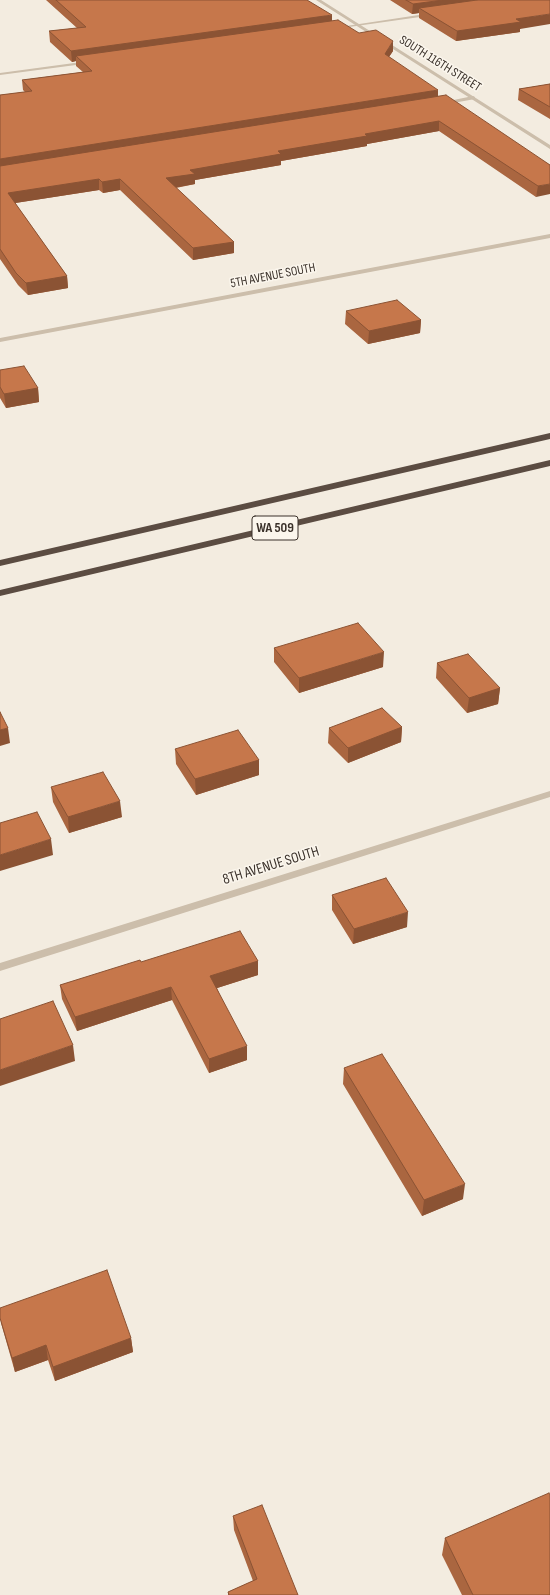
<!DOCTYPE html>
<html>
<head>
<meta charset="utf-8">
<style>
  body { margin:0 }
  canvas { display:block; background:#f3ece0 }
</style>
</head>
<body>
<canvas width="550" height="1595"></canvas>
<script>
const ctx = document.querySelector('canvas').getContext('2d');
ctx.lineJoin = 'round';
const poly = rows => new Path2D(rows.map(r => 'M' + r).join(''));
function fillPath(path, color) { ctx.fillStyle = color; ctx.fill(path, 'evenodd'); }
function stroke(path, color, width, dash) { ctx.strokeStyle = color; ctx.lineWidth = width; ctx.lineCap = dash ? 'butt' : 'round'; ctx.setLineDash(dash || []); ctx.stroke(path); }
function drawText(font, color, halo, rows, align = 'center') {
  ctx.font = font + ' "Sofia Sans Condensed",sans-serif'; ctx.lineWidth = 3; ctx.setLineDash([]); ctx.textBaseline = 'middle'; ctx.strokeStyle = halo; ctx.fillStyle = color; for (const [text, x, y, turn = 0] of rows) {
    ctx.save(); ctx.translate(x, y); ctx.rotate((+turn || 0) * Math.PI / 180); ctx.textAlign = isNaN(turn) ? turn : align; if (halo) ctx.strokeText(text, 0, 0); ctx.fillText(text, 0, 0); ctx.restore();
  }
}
const minor = poly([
  [432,13,434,15,335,29,333,28,432,13],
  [89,61,91,63,0,75,0,73,89,61],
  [473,96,475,97,475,99,442,105,439,103,473,96]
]);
const tertiary = poly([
  [316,0,321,0,550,145,550,149,316,0],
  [550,234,550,238,0,342,0,338,550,234],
  [550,791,550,797,0,971,0,963,550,791]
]);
const motorway = poly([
  [550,433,550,439,0,566,0,560,550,433],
  [550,460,550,466,0,596,0,590,550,460]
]);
const wall = poly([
  [46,0,307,0,332,21,359,33,393,51,389,57,438,96,550,165,536,197,439,131,367,144,367,146,281,161,281,165,195,180,195,184,176,188,234,242,234,253,193,260,120,190,103,193,99,190,15,203,67,276,68,288,28,295,18,285,0,259,0,95,25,92,23,90,22,80,83,72,76,66,76,61,72,62,50,42,49,31,77,28],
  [390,0,550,0,520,29,520,32,456,41,419,18,419,13,412,14],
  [550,84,550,119,518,100,519,89],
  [346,311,421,320,420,333,368,344,345,324],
  [0,370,38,388,39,402,6,408,0,398],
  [274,648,383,667,299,693,274,662],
  [437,663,500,688,498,704,467,713,436,678],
  [402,727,401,742,348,763,328,743,329,728],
  [175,749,259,760,259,775,196,795,176,764],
  [51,787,122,817,69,833,53,802],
  [332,895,407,927,353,944,332,910],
  [258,961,258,975,217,988,247,1060,209,1073,172,1000,77,1031,62,999,60,985,141,962],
  [344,1068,463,1199,422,1216,343,1084],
  [0,1308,131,1338,133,1352,55,1381,48,1360,15,1372,1,1323],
  [233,1516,298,1595,228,1595,228,1592,253,1581,234,1530],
  [445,1538,550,1595,462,1595,442,1555]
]);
const shadedWall = poly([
  [443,0,514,0,419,8,419,13,412,14,413,4],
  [550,14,550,24,520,29,520,32,456,41,457,31,516,19],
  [332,15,332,25,76,56,76,61,72,62,71,51],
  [393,41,393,51,384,64,385,54],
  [438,90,438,100,0,169,0,159],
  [439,121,439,131,367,144,367,146,281,161,281,165,195,180,195,184,167,189,166,178,190,170,278,151,365,134],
  [99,179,99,190,9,204,8,193],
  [120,179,120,190,103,193,102,182],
  [550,184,550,194,536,197,538,186],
  [234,242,234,253,193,260,193,248],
  [67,276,68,288,28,295,26,283],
  [421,320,420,333,368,344,369,331],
  [38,388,39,402,6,408,4,394],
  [384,652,383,667,299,693,299,678],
  [500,688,498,704,467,713,469,698],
  [402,727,401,742,348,763,348,748],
  [8,728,10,743,0,746,0,730],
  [259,760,259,775,196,795,195,779],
  [120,801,122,817,69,833,68,817],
  [51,839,53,855,0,871,0,855],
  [408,912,407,927,353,944,354,929],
  [258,961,258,975,211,990,210,976],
  [171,987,172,1000,77,1031,75,1017],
  [73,1045,75,1061,0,1086,0,1070],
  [247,1046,247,1060,209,1073,209,1059],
  [465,1184,463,1199,422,1216,424,1200],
  [131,1338,133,1352,55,1381,53,1367],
  [46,1345,48,1360,15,1372,12,1358]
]);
const building = poly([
  [56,0,307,0,332,15,71,51,49,31,86,27,56,0],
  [406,0,443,0,413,4,406,0],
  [477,0,550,0,550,14,516,19,521,22,457,31,419,8,477,0],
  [338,20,359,33,376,30,393,41,385,54,438,90,0,159,0,95,32,91,22,80,92,71,76,56,338,20],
  [550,84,550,107,519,89,550,84],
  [446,95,550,165,550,184,538,186,439,121,365,134,367,136,278,151,281,154,190,170,195,174,166,178,234,242,193,248,120,179,102,182,99,179,8,193,67,276,26,283,16,273,0,249,0,166,446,95],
  [397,300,421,320,369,331,346,311,397,300],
  [24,366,38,388,4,394,0,387,0,370,24,366],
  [358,623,384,652,299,678,274,648,358,623],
  [468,654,500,688,469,698,437,663,468,654],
  [382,708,402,727,348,748,329,728,382,708],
  [0,712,8,728,0,730,0,712],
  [238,730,259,760,195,779,175,749,238,730],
  [103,772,120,801,68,817,51,787,103,772],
  [37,812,51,839,0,855,0,823,37,812],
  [386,878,408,912,354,929,332,895,386,878],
  [240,931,258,961,210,976,247,1046,209,1059,171,987,75,1017,60,985,140,960,141,962,240,931],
  [53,1001,73,1045,0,1070,0,1019,53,1001],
  [382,1054,465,1184,424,1200,344,1068,382,1054],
  [107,1270,131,1338,53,1367,46,1345,12,1358,0,1318,0,1308,107,1270],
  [549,1493,550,1495,550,1595,473,1595,445,1538,549,1493],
  [262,1505,298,1595,229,1595,228,1592,257,1579,233,1516,262,1505]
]);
const farStreetnames = [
  ["SOUTH 116TH STREET",440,64,32],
  ["5TH AVENUE SOUTH",273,276,-11]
];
const shields = [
  [275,528,46]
];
const shieldNames = [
  ["WA 509",275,528]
];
const streetNames = [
  ["8TH AVENUE SOUTH",271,866,-17]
];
fillPath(minor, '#ccbeab');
fillPath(tertiary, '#ccbeab');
fillPath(motorway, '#5b4c42');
fillPath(wall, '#aa6640');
fillPath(shadedWall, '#8b5334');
fillPath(building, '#c6774b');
stroke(building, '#8b5334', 1);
drawText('13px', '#3a312a', '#fbf6ed', farStreetnames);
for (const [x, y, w] of shields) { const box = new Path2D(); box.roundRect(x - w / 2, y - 12, w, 24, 3); ctx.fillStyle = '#fbf6ed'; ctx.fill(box); stroke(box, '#3a312a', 1); }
drawText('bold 14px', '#3a312a', null, shieldNames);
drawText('15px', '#3a312a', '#fbf6ed', streetNames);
</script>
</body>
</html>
